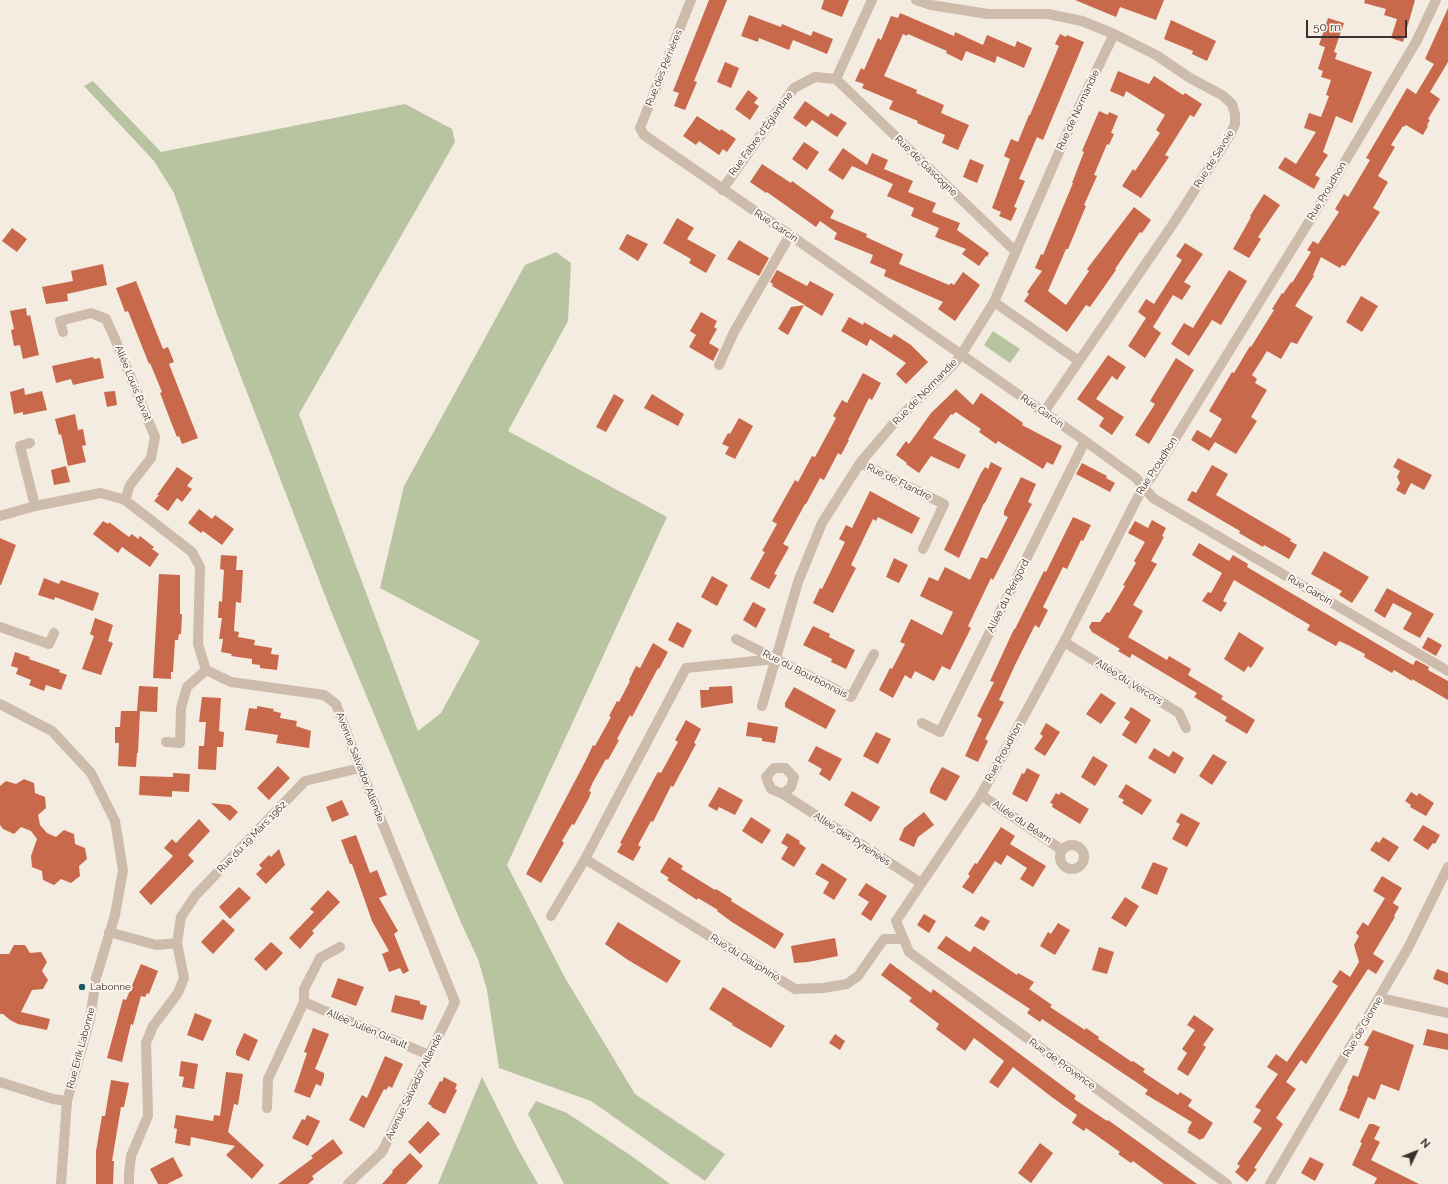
<!DOCTYPE html>
<html>
<head>
<meta charset="utf-8">
<style>
  body { margin:0 }
  #map { position:relative; width:1448px; height:1184px; overflow:hidden; background:#f4ebe1; font-family:Raleway,sans-serif }
  canvas { display:block }
  .north { position:absolute; left:1396px; top:1132px; width:40px; height:40px; -webkit-text-stroke:3px #fbf5ee; paint-order:stroke; rotate:47deg; font-size:11px; font-weight:700; line-height:16px; text-align:center; color:#3b302b }
  .north::after { content:''; display:block; margin:auto; width:14px; height:18px; background:#3b302b; clip-path:polygon(50% 0,100% 100%,50% 72%,0 100%) }
  .scale { position:absolute; left:1306px; top:20px; width:101px; height:18px; box-sizing:border-box; border:2px solid #3b302b; border-top:0; padding-left:5px; font-size:12px; line-height:14px; white-space:nowrap; color:#3b302b; -webkit-text-stroke:3px #fbf5ee; paint-order:stroke }
</style>
</head>
<body>
<div id="map">
<canvas width="1448" height="1184"></canvas>
<div class="north">N</div>
<div class="scale">50 m</div>
</div>
<script>
const ctx = document.querySelector('canvas').getContext('2d');
ctx.lineJoin = 'round';
function fillPath(path, color) { ctx.fillStyle = color; ctx.fill(path, 'evenodd'); }
const poly = rows => new Path2D(rows.map(r => 'M' + r).join(''));
function stroke(path, color, width, dash) { ctx.strokeStyle = color; ctx.lineWidth = width; ctx.lineCap = dash ? 'butt' : 'round'; ctx.setLineDash(dash || []); ctx.stroke(path); }
function drawText(font, color, halo, rows, align = 'center') {
  ctx.font = font + ' Raleway,sans-serif'; ctx.lineWidth = 4; ctx.setLineDash([]); ctx.textBaseline = 'middle'; ctx.strokeStyle = halo; ctx.fillStyle = color; for (const [text, x, y, turn = 0] of rows) {
    ctx.save(); ctx.translate(x, y); ctx.rotate((+turn || 0) * Math.PI / 180); ctx.textAlign = isNaN(turn) ? turn : align; if (halo) ctx.strokeText(text, 0, 0); ctx.fillText(text, 0, 0); ctx.restore();
  }
}
const green = poly([
  [93,81,161,152,405,104,452,129,455,142,299,414,418,731,441,713,480,641,380,588,404,486,525,265,556,252,571,263,568,321,508,431,667,517,507,865,565,978,635,1094,725,1154,705,1181,591,1101,499,1068,487,990,478,959,462,925,331,611,218,317,174,193,154,161,84,86],
  [993,331,1020,349,1010,363,984,345],
  [482,1077,517,1147,538,1184,438,1184],
  [536,1101,567,1113,633,1157,670,1184,564,1184,528,1114]
]);
const building = poly([
  [709,0,727,0,694,81,697,82,685,110,674,106,679,93,673,91],
  [824,0,849,0,842,17,821,9],
  [1075,0,1164,0,1156,20,1120,7,1116,17],
  [1365,0,1415,0,1403,42,1391,38,1397,19,1384,15,1386,9,1364,3],
  [1448,8,1448,62,1430,92,1440,99,1428,119,1430,120,1427,125,1428,126,1423,135,1406,125,1404,127,1403,126,1391,145,1395,147,1378,176,1388,182,1373,208,1380,212,1345,266,1342,265,1340,268,1321,257,1313,275,1314,276,1295,306,1313,317,1297,344,1291,342,1281,359,1267,351,1252,375,1257,379,1255,383,1267,390,1251,417,1257,421,1236,454,1215,442,1209,451,1191,440,1197,430,1211,438,1222,419,1209,411,1232,372,1234,373,1250,346,1251,347,1274,310,1272,309,1282,293,1283,294,1291,282,1292,283,1311,252,1307,250,1313,241,1318,244,1339,212,1335,209,1344,194,1348,197,1370,160,1366,158,1407,88,1416,94,1434,64,1425,59],
  [900,13,954,36,955,32,983,45,987,35,1015,47,1017,41,1032,48,1024,68,997,56,995,63,966,51,962,61,946,53,947,51,908,34,907,36,903,34,884,76,917,90,916,93,944,105,941,113,969,125,958,150,942,143,945,135,917,123,918,121,889,109,893,101,862,88,864,84,855,81,861,68,864,70,878,38,881,40,891,16,898,18],
  [749,15,781,27,782,24,811,36,813,31,833,39,827,54,793,40,789,50,759,38,758,42,741,36],
  [1328,18,1344,23,1334,52,1337,53,1335,59,1372,72,1352,123,1336,116,1323,152,1328,155,1315,175,1320,178,1314,189,1278,168,1285,157,1296,164,1316,132,1304,128,1309,113,1321,117,1329,96,1326,95,1331,80,1321,77,1323,71,1318,69,1325,47,1319,45],
  [1171,20,1216,41,1207,61,1192,54,1193,51,1164,39],
  [1060,34,1066,37,1067,35,1084,42,1043,140,1037,137,1019,179,1025,181,1014,207,1017,208,1011,221,999,216,1001,212,992,208,1010,159,1004,156,1011,139,1018,142,1029,115,1030,115,1059,46,1055,44],
  [725,62,739,68,731,88,717,82],
  [1118,71,1149,84,1154,76,1183,95,1185,93,1202,104,1194,117,1190,115,1165,155,1169,157,1141,198,1122,186,1133,169,1135,171,1160,133,1156,130,1165,115,1126,91,1124,97,1110,91],
  [748,90,758,98,754,103,759,106,750,120,735,109],
  [805,101,828,117,831,113,847,123,837,137,812,120,806,127,793,118],
  [1099,111,1108,115,1109,112,1118,116,1111,133,1114,134,1109,145,1107,144,1094,175,1097,176,1084,205,1086,206,1068,249,1066,249,1048,291,1066,305,1089,271,1087,269,1134,207,1151,220,1142,233,1140,232,1115,269,1116,270,1090,307,1086,305,1067,332,1024,301,1029,294,1027,292,1042,271,1035,268,1041,254,1043,255,1073,183,1072,183,1084,152,1082,151],
  [697,116,720,131,721,129,736,139,727,152,723,149,719,155,699,141,696,145,683,136],
  [804,142,819,152,807,170,792,159],
  [843,148,867,165,872,153,888,160,884,169,913,181,908,192,936,203,932,212,960,223,957,230,989,253,987,257,986,256,979,266,962,254,966,249,935,237,939,228,911,216,914,208,887,196,893,184,852,166,843,180,828,170],
  [970,159,984,165,977,183,963,177],
  [762,164,791,183,792,181,834,211,830,218,867,234,866,237,903,254,899,264,949,285,951,283,954,285,963,272,980,285,955,321,938,309,943,302,884,276,886,270,870,263,873,255,834,239,837,233,820,221,816,227,767,192,766,193,750,182],
  [1264,194,1280,205,1258,237,1261,239,1249,258,1233,249,1251,217,1250,216],
  [677,218,694,228,687,239,716,255,706,273,689,263,691,259,663,243],
  [12,228,27,239,17,252,2,241],
  [627,234,648,244,638,261,619,249],
  [739,240,769,258,759,276,727,259],
  [1185,243,1203,254,1184,282,1191,286,1182,300,1173,295,1153,327,1161,333,1145,358,1128,346,1146,318,1138,312,1146,299,1154,304,1182,260,1176,256],
  [103,264,107,285,67,294,68,301,46,304,42,287,73,281,71,271],
  [777,270,807,286,810,281,834,294,822,316,804,305,788,335,778,329,791,307,805,305,772,286,773,284,770,282],
  [1229,270,1247,281,1221,325,1212,320,1189,356,1171,344,1184,323,1193,328],
  [136,281,163,349,168,347,174,362,169,364,198,438,182,444,179,436,177,437,171,422,160,393,162,392,150,363,149,364,128,311,125,312,116,288],
  [1361,296,1378,306,1362,332,1346,322],
  [26,308,27,316,30,315,39,355,23,359,20,345,14,346,11,330,14,329,10,311],
  [701,312,717,321,714,327,717,329,709,343,719,349,713,361,689,347,696,335,690,331],
  [849,317,863,325,864,322,891,338,894,334,911,345,928,362,906,384,896,374,906,363,870,339,867,346,841,331],
  [1108,355,1126,367,1117,380,1112,376,1096,399,1124,417,1112,435,1099,426,1104,418,1077,399],
  [93,357,94,359,100,358,104,378,73,385,71,379,56,383,52,366],
  [1176,358,1194,370,1149,444,1135,435,1155,404,1150,401],
  [863,373,881,383,872,400,869,398,848,440,849,440,841,455,838,453,824,480,820,478,806,504,805,504,783,544,789,547,774,574,777,575,769,589,750,579,765,552,762,551,777,524,772,521,795,480,798,482,812,456,815,457,836,418,833,416,842,400,847,403],
  [24,388,25,395,42,391,47,410,23,415,23,412,14,414,10,392],
  [956,389,973,405,981,393,1023,423,1022,425,1062,446,1053,465,1047,462,1043,469,998,441,996,444,979,432,981,429,956,412,952,415,951,414,933,438,966,455,959,469,931,456,919,473,906,464,907,463,896,455,906,441,909,444,931,413],
  [115,391,117,405,107,407,104,392],
  [614,394,624,400,606,432,596,427],
  [652,394,684,414,678,426,644,408],
  [75,414,78,430,83,429,86,445,82,446,86,462,68,466,61,434,59,435,55,419],
  [739,418,753,426,735,459,725,454,729,447,722,444,728,433,730,434],
  [1398,458,1432,475,1424,490,1411,483,1405,495,1396,490,1400,483,1397,477,1400,471,1393,467],
  [991,462,1002,468,985,503,984,503,959,558,944,550,981,473,985,467,988,469],
  [1082,463,1107,476,1106,478,1115,483,1110,492,1076,474],
  [1212,465,1228,474,1216,495,1291,539,1290,541,1297,545,1289,559,1264,545,1263,547,1239,533,1240,531,1187,500,1192,491,1196,493],
  [66,466,70,482,54,485,51,470],
  [177,467,193,478,187,486,192,489,182,502,177,498,168,511,154,501,159,495,157,495],
  [1021,477,1036,484,1028,502,1032,504,993,580,991,578,968,626,971,628,950,670,942,666,934,681,915,671,911,679,905,675,893,698,879,690,890,668,892,669,905,644,900,642,911,619,942,635,953,612,920,596,929,577,938,581,945,567,970,580,981,557,987,559,1008,517,1004,515,1004,511],
  [870,491,920,518,912,534,878,517,876,521,873,519,851,565,856,568,833,613,813,603,820,588,822,589,845,542,839,539,846,525,852,528],
  [199,509,212,519,215,515,234,529,222,545,203,531,201,533,188,523],
  [1073,517,1091,525,1083,541,1081,540,1067,569,1063,567,1043,607,1048,610,1039,628,1035,625,1015,665,999,700,1004,702,985,739,988,741,978,762,965,756,982,719,977,716,994,682,990,681,1014,629,1015,629,1044,571,1046,572],
  [1152,520,1166,528,1162,536,1164,537,1151,561,1157,564,1133,605,1143,611,1128,637,1167,660,1169,656,1191,669,1188,675,1223,696,1221,699,1255,720,1247,734,1225,721,1227,717,1194,697,1197,693,1132,654,1130,658,1118,651,1120,649,1092,632,1089,627,1092,622,1100,622,1107,612,1109,613,1125,586,1123,585,1136,563,1134,561,1145,542,1128,533,1135,521,1148,528],
  [103,521,108,524,109,522,129,537,132,534,138,539,140,536,154,547,152,549,159,554,150,567,122,547,118,553,93,534],
  [0,538,16,545,1,585,0,585],
  [1199,543,1229,561,1233,555,1248,564,1247,567,1413,665,1416,660,1429,667,1428,670,1448,681,1448,700,1412,679,1412,681,1394,670,1392,673,1364,657,1365,654,1348,645,1339,641,1336,646,1307,630,1310,625,1234,580,1223,601,1227,603,1221,612,1202,601,1208,592,1211,593,1222,573,1192,555],
  [1324,551,1369,577,1352,603,1339,595,1342,591,1311,574],
  [221,555,237,556,236,570,243,570,241,603,236,602,234,631,239,632,238,637,255,640,254,645,272,648,271,654,279,655,277,670,260,668,260,665,252,664,252,659,231,656,232,654,221,652,223,639,219,639,222,618,218,618,219,601,222,602,224,570,220,569],
  [894,558,908,565,899,583,886,577],
  [159,574,180,575,180,614,182,614,181,634,179,634,178,640,175,640,173,672,171,672,171,679,153,678],
  [712,576,728,585,717,606,701,597],
  [44,578,59,584,61,580,99,593,93,611,55,597,54,600,38,595],
  [1387,588,1434,614,1420,638,1403,629,1412,613,1393,603,1385,618,1374,611],
  [753,602,766,609,756,628,743,620],
  [95,618,113,625,108,641,113,643,101,675,82,669,94,636,90,634],
  [677,622,692,630,683,648,668,640],
  [813,626,830,634,829,637,855,650,846,669,831,662,832,659,803,645],
  [1239,632,1264,648,1251,668,1248,666,1244,672,1224,659],
  [1428,637,1442,645,1436,656,1422,648],
  [653,643,668,652,659,669,658,668,632,717,630,715,617,739,619,740,608,760,606,759,593,782,589,791,591,792,589,798,574,825,572,824,562,841,564,843,541,883,526,874,586,760,593,745,595,746,611,717,609,716,617,701,619,702,630,681,629,680,636,666,640,668],
  [15,652,30,657,29,659,60,670,59,672,67,675,61,690,46,685,44,691,29,685,31,680,16,674,18,668,11,666],
  [139,686,158,687,157,712,137,711],
  [732,686,733,703,701,708,700,690,709,690,709,687],
  [794,687,836,710,826,729,785,707,785,703],
  [1101,693,1116,703,1101,724,1086,714],
  [202,697,221,698,219,731,224,732,223,747,217,747,216,770,198,769,199,746,204,746,206,722,199,722],
  [257,706,274,709,273,711,281,713,280,718,297,721,296,726,311,731,309,748,276,743,278,735,245,730,249,708,257,709],
  [1131,707,1151,720,1136,744,1122,735,1130,722,1124,718],
  [121,711,140,711,138,753,137,753,136,767,118,766,119,743,115,743,115,727,120,727],
  [686,720,701,729,694,743,696,744,673,787,671,786,653,822,651,821,638,845,641,847,633,861,617,852,622,844,620,843,655,777,658,772,661,773,678,742,675,740],
  [748,722,778,727,775,743,762,741,762,738,746,736],
  [1046,723,1060,732,1045,756,1034,749,1043,736,1040,734],
  [876,732,891,739,878,764,863,756],
  [816,746,842,759,830,781,819,774,822,769,808,761],
  [1154,748,1169,757,1173,751,1184,758,1175,774,1148,758],
  [1213,754,1227,762,1212,785,1199,776],
  [1093,756,1108,765,1095,786,1081,777],
  [278,766,290,778,269,800,257,788],
  [942,767,960,776,946,801,930,793,930,789],
  [1027,768,1040,775,1027,802,1012,794,1022,773,1024,774],
  [173,773,190,774,189,792,172,791,172,797,139,795,140,776,173,777],
  [24,779,34,783,35,793,45,797,46,808,38,815,40,825,47,833,56,837,64,830,74,834,75,844,85,848,87,859,79,866,80,876,71,883,61,879,54,885,43,880,42,871,32,867,31,856,37,839,31,831,21,827,14,834,3,829,0,825,0,786,6,781,16,784],
  [1126,784,1152,800,1142,815,1122,803,1124,800,1118,797],
  [719,787,743,800,735,815,719,807,717,811,708,806],
  [852,791,880,807,871,822,844,805],
  [1061,792,1089,809,1080,824,1052,807,1053,804,1050,803,1056,793,1059,795],
  [1411,792,1417,796,1419,793,1434,803,1426,816,1410,807,1411,805,1405,801],
  [342,800,349,815,332,822,326,807],
  [211,803,230,805,238,812,230,821],
  [924,812,934,825,918,837,914,847,899,840,904,828],
  [1181,813,1200,823,1187,847,1172,839,1180,824,1176,822],
  [751,817,771,830,762,844,742,831],
  [199,819,210,831,188,855,194,861,151,905,139,892,173,856,164,848,172,839,176,843],
  [1423,825,1440,835,1435,844,1433,843,1428,850,1413,840],
  [1001,827,1015,836,1010,844,1046,866,1033,887,1020,879,1027,868,1007,855,1001,865,995,861,973,894,962,887,970,876,968,874,975,863,977,864],
  [787,833,800,841,799,843,806,848,794,867,781,859,788,847,781,843],
  [356,835,370,873,377,870,387,895,379,898,398,931,394,934,409,971,403,974,400,968,389,972,382,954,389,951,372,921,352,864,350,864,341,840],
  [1383,837,1399,847,1389,862,1370,850,1376,841,1379,843],
  [279,849,285,865,266,884,256,874,262,868,259,865,269,855,271,857],
  [669,857,683,866,681,869,715,890,716,889,732,899,731,901,784,934,775,949,732,922,717,911,718,910,698,898,697,900,667,880,669,878,660,872],
  [1153,862,1168,868,1157,895,1141,888],
  [822,863,847,879,834,900,823,893,829,882,815,874],
  [1382,876,1402,888,1393,903,1373,891],
  [866,883,887,896,871,921,861,914,869,902,858,895],
  [239,887,251,898,230,919,219,907],
  [328,890,340,902,312,931,314,933,300,949,289,938,314,912,310,909],
  [1125,897,1139,906,1126,927,1111,918],
  [1385,898,1399,907,1394,916,1395,917,1373,954,1384,961,1376,974,1368,969,1306,1064,1301,1060,1286,1082,1296,1089,1276,1118,1283,1124,1254,1168,1257,1169,1247,1182,1235,1172,1240,1166,1237,1164,1262,1128,1253,1122,1261,1110,1255,1107,1278,1074,1267,1067,1276,1054,1287,1062,1338,986,1332,982,1340,970,1350,977,1359,962,1354,945,1359,936,1356,933,1363,922,1368,926],
  [924,914,936,921,929,933,917,925],
  [981,916,990,921,984,931,974,926],
  [223,919,235,930,213,954,201,942],
  [618,922,681,961,667,983,628,960,605,944],
  [1058,923,1070,930,1055,955,1040,946,1048,932,1051,934],
  [946,936,970,952,974,946,1017,975,1018,973,1034,982,1029,989,1052,1005,1050,1007,1085,1030,1086,1028,1099,1037,1098,1039,1132,1062,1133,1061,1145,1069,1143,1072,1178,1095,1180,1092,1192,1100,1188,1106,1213,1123,1203,1139,1202,1138,1200,1140,1187,1132,1189,1130,1188,1129,1192,1122,1145,1094,1148,1090,1042,1019,1040,1022,1027,1013,1030,1009,937,948],
  [835,938,838,956,808,962,794,963,791,946],
  [271,942,283,953,266,971,254,959],
  [14,945,25,945,30,953,41,952,47,962,42,971,48,980,43,989,32,990,21,1012,50,1019,47,1030,18,1024,10,1020,3,1014,0,1014,0,954,9,954],
  [1099,947,1114,952,1107,974,1092,970],
  [890,963,931,993,933,989,945,998,1076,1096,1074,1099,1107,1121,1108,1120,1197,1184,1164,1184,1133,1161,1131,1163,1118,1154,1120,1152,1086,1128,1084,1131,1072,1123,1077,1115,1053,1098,1013,1067,998,1088,989,1082,1004,1061,974,1038,965,1051,936,1029,939,1024,909,1001,912,998,881,975],
  [141,964,158,971,149,994,147,993,145,997,141,996,133,1025,131,1024,122,1062,107,1058,123,999,126,1000],
  [1437,969,1448,973,1448,985,1433,979],
  [338,978,364,987,356,1006,331,997],
  [723,987,785,1026,771,1048,732,1025,733,1024,709,1009],
  [395,995,420,1001,420,1004,427,1006,423,1020,391,1012],
  [195,1013,212,1020,203,1041,187,1035],
  [1194,1015,1214,1029,1203,1045,1206,1047,1188,1076,1177,1069,1187,1053,1182,1049,1195,1030,1187,1025],
  [313,1028,329,1034,315,1069,324,1073,324,1077,321,1086,316,1084,310,1098,294,1092,307,1053,304,1052],
  [1427,1029,1448,1034,1448,1050,1423,1045],
  [1373,1030,1414,1045,1399,1091,1381,1084,1375,1100,1368,1097,1359,1119,1339,1110,1348,1089,1347,1089,1353,1075,1358,1077,1369,1047,1364,1045],
  [244,1033,258,1040,249,1061,236,1055,236,1051],
  [835,1034,845,1041,840,1050,829,1043],
  [385,1056,403,1064,392,1088,389,1086,386,1090,384,1089,364,1128,349,1120,362,1095,367,1098],
  [181,1061,198,1064,194,1089,182,1087,184,1077,179,1076],
  [226,1072,243,1074,238,1105,234,1104,228,1132,264,1165,252,1179,226,1155,235,1146,191,1137,190,1146,175,1143,177,1129,174,1128,176,1115,213,1121,214,1115,220,1116],
  [444,1077,457,1084,455,1089,457,1090,445,1114,431,1107,432,1106,428,1104,440,1081,442,1082],
  [111,1080,129,1083,124,1107,121,1107,112,1161,114,1161,113,1184,96,1184,96,1151,102,1116,105,1116],
  [307,1115,320,1121,308,1146,292,1138,302,1119,305,1120],
  [428,1121,440,1134,420,1154,408,1142],
  [1369,1124,1373,1124,1380,1127,1374,1139,1380,1142,1371,1160,1419,1184,1374,1184,1377,1178,1352,1165,1362,1143,1360,1142],
  [333,1139,343,1153,312,1176,314,1179,308,1184,278,1184,313,1158,311,1156],
  [1040,1143,1053,1153,1031,1183,1018,1173],
  [410,1153,423,1166,406,1184,382,1184,393,1172,392,1171],
  [173,1157,183,1176,167,1184,158,1184,150,1169],
  [1310,1157,1324,1164,1315,1181,1301,1173]
]);
const minor = poly([
  [691,0,640,128,644,135,790,235,1085,441,1136,478,1153,498,1448,671],
  [916,0,931,5,988,14,1048,14,1082,21,1114,34,1156,55,1190,78,1222,95,1232,104,1235,114,1235,124,1230,135,1173,224,1044,412],
  [836,79,1016,252],
  [722,190,794,88,815,77,836,79,872,0],
  [994,302,1079,361],
  [63,332,60,321,91,313,106,319,115,339,155,437,151,458,130,485,125,500],
  [719,365,734,332,790,235],
  [30,443,20,446,35,506],
  [860,463,944,504,923,549],
  [0,516,35,506,101,493,125,500,192,552,200,567,198,644,206,670,231,682,324,695,336,704,360,768,455,1002,382,1152,348,1184],
  [0,627,49,644,54,633],
  [736,639,851,697,874,654],
  [1064,642,1179,713,1186,728],
  [776,659,686,668,585,859,795,989,823,988,847,984,858,976,884,939,903,939],
  [0,704,52,731,91,773,115,821,123,870,115,915,96,978,90,1019,67,1101,61,1184],
  [762,706,798,582,822,523,860,463,894,423,953,365,961,355,994,302,1075,115,1114,34],
  [922,723,940,732,1085,441],
  [166,742,180,743,181,708,187,687,206,670],
  [783,794,791,787,794,777,785,768,774,768,766,777,771,789,783,794,921,883],
  [981,795,1062,850],
  '1060 857a12 12 0 1 1 24 0a12 12 0 1 1-24 0Z',
  [551,916,585,859],
  [109,932,156,945,177,943],
  [1380,998,1448,1013],
  [304,1002,429,1055],
  [0,1082,53,1099,67,1101],
  [267,1108,268,1079,304,1002,304,989,320,958,340,947],
  [129,1184,129,1174,131,1156,148,1116,146,1043,153,1026,178,993,184,978,177,943,181,917,195,896,305,781,360,768],
  [1227,1184,909,952,896,921,981,795,1064,642,1143,487,1151,478,1318,207,1416,42,1436,0],
  [1270,1184,1408,948,1448,867]
]);
const markers = [
  [82,987,4,"#1f5a5e"]
];
const streetNames = [
  ["Rue des Pérrières",664,68,-68],
  ["Rue de Normandie",1078,110,-65],
  ["Rue Fabre d'Églantine",761,134,-54],
  ["Rue de Savoie",1214,159,-58],
  ["Rue de Gascogne",926,166,44],
  ["Rue Proudhon",1327,191,-59],
  ["Rue Garcin",776,226,34],
  ["Allée Louis Buvat",133,383,68],
  ["Rue de Normandie",925,392,-46],
  ["Rue Garcin",1042,411,35],
  ["Rue Proudhon",1157,466,-57],
  ["Rue de Flandre",899,482,26],
  ["Rue Garcin",1310,590,30],
  ["Allée du Périgord",1008,596,-63],
  ["Rue du Bourbonnais",805,674,27],
  ["Allée du Vercors",1129,682,32],
  ["Rue Proudhon",1004,752,-61],
  ["Avenue Salvador Allende",360,767,69],
  ["Allée du Béarn",1022,822,34],
  ["Rue du 19 Mars 1962",252,837,-46],
  ["Allée des Pyrénées",852,839,33],
  ["Rue du Dauphiné",745,958,32],
  ["Rue de Gionne",1363,1027,-60],
  ["Allée Julien Girault",367,1029,23],
  ["Rue Eirik Labonne",81,1048,-75],
  ["Rue de Provence",1062,1064,36],
  ["Avenue Salvador Allende",414,1087,-64]
];
const poiNames = [
  ["Labonne",90,987]
];
fillPath(green, '#b8c4a0');
fillPath(building, '#c8694b');
stroke(minor, '#cdbbac', 10);
for (const [x, y, r, color] of markers) { const dot = new Path2D(); dot.arc(x, y, r, 0, 2 * Math.PI); ctx.fillStyle = color; ctx.fill(dot); stroke(dot, '#fbf5ee', 1.5); }
drawText('10px', '#3b302b', '#fbf5ee', streetNames);
drawText('10px', '#3b302b', '#fbf5ee', poiNames, 'left');
</script>
</body>
</html>
